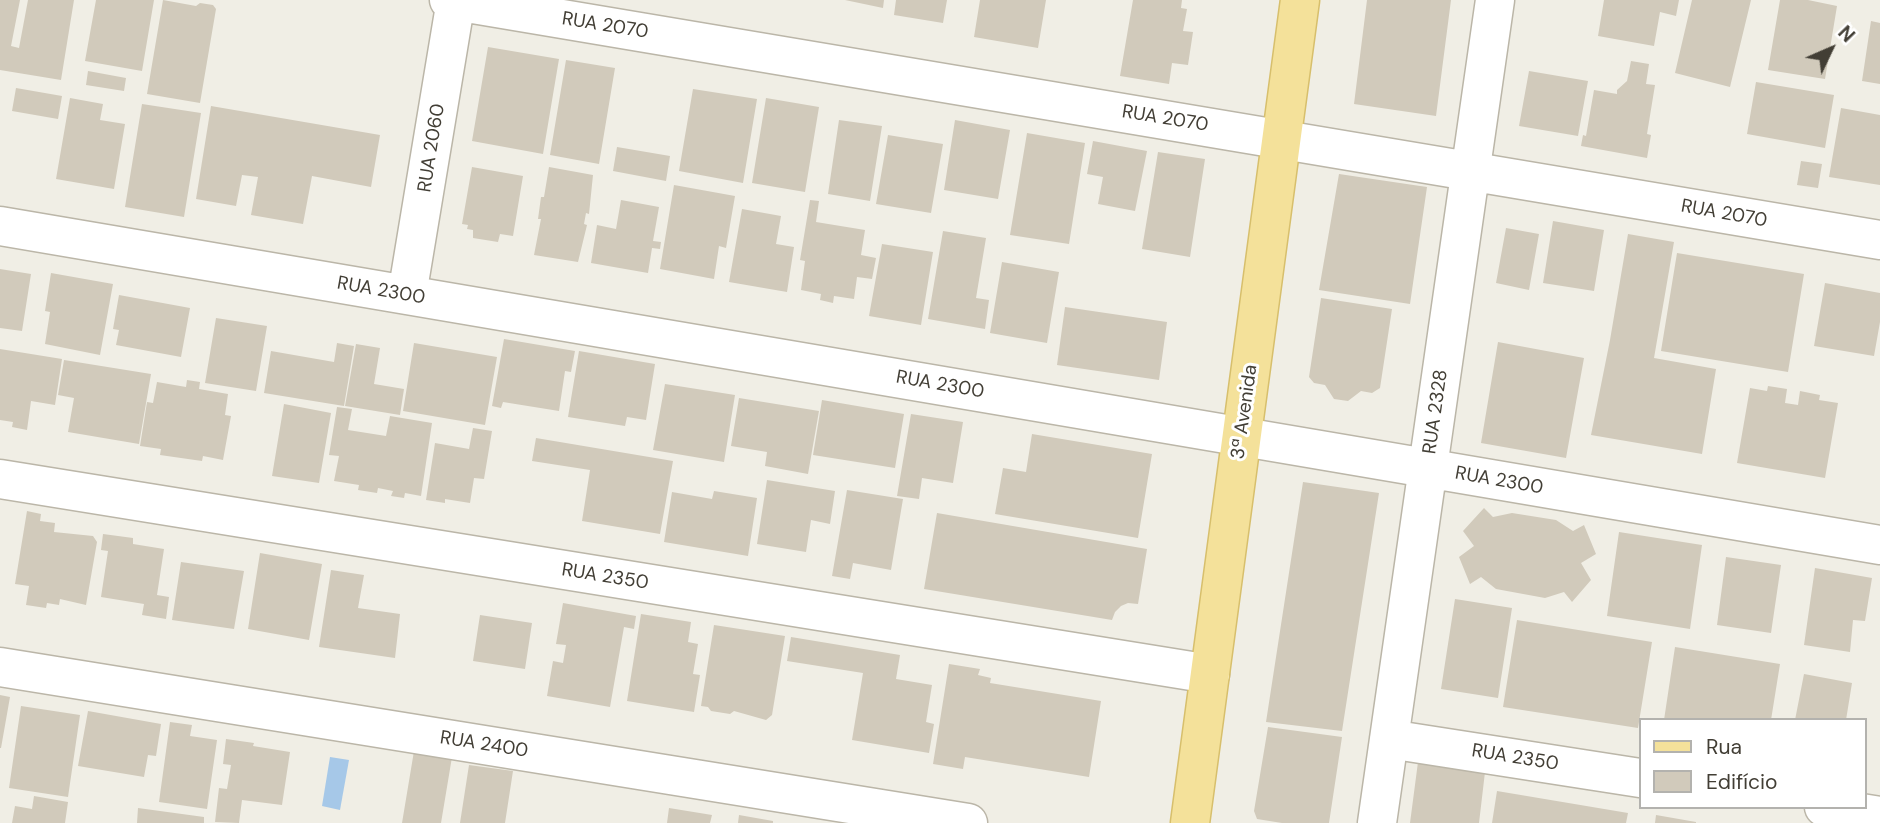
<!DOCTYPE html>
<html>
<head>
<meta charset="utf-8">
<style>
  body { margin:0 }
  #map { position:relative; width:1880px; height:823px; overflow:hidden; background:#f0eee5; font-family:"DM Sans",sans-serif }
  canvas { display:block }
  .legend { position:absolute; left:1639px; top:718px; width:228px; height:91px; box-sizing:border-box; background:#fff; border:2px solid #b3b2ae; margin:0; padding:9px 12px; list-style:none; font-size:21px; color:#423e35 }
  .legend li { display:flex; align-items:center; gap:14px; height:35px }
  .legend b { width:35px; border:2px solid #b3b2ae }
  .north { position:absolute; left:1796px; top:14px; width:70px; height:70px; -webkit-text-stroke:5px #fff; paint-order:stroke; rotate:46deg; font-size:19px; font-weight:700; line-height:28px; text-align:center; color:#423e35 }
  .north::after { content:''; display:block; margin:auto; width:24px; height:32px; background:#423e35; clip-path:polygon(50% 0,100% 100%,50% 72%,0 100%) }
</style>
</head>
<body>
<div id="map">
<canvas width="1880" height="823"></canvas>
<ul class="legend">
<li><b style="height:9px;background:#f4e19a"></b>Rua</li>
<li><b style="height:19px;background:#d1cabb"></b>Edifício</li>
</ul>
<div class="north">N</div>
</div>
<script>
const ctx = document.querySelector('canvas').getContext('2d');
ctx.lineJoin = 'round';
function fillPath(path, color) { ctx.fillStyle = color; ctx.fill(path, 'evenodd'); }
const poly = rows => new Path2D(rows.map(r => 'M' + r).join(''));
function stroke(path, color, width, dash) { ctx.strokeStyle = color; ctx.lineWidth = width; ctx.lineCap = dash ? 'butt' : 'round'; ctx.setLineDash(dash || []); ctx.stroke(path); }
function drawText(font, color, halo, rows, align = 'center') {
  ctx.font = font + ' "DM Sans",sans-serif'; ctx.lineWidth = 6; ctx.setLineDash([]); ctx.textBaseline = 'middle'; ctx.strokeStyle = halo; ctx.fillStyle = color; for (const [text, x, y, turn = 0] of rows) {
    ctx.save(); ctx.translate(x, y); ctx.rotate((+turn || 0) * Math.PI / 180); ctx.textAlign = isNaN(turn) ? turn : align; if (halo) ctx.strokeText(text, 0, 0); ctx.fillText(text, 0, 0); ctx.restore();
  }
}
const water = poly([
  [330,757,349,760,340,810,322,806]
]);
const building = poly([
  [0,0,20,0,11,46,19,48,28,0,74,0,61,80,0,70],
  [96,0,154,0,142,71,85,61],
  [163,0,196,6,200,3,213,5,216,9,200,103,147,94],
  [845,0,884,0,883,8],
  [896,0,947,0,943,23,894,15],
  [980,0,1046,0,1038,48,974,37],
  [1133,0,1182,0,1181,8,1187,9,1183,31,1193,32,1188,65,1172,63,1169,84,1120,76],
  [1367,0,1451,0,1436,116,1354,104],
  [1604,0,1679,0,1676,16,1660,12,1654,46,1598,36],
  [1692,0,1751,0,1730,87,1675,73],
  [1780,0,1808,0,1837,6,1825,79,1768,70],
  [1871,21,1880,23,1880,84,1862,81],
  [488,47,559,59,543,154,472,141],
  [566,60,615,68,599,164,550,155],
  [1631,61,1649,64,1646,84,1655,85,1647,134,1651,135,1647,158,1581,146,1583,135,1586,136,1594,90,1617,94,1617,90,1627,81],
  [88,71,126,78,124,91,86,85],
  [1529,71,1588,81,1578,136,1519,126],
  [1756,82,1834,95,1825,148,1747,134],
  [16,88,62,96,58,119,12,111],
  [693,89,757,99,743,183,679,171],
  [70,98,103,104,100,120,125,124,114,189,56,179],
  [766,98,819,107,805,192,752,183],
  [142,104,201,113,184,217,125,207],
  [211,106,380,135,371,187,312,176,303,224,251,215,258,177,242,175,236,206,196,199],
  [1841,108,1880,115,1880,185,1829,177],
  [839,120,882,126,870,201,828,194],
  [955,120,1010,130,998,199,944,190],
  [1027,133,1085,143,1069,244,1010,235],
  [888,135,943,144,931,213,876,204],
  [1093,141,1147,151,1135,211,1098,204,1103,177,1087,174],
  [617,147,670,156,666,181,613,171],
  [1158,152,1205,159,1190,257,1142,249],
  [1801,161,1822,164,1818,188,1797,185],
  [472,167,523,176,513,236,500,234,498,242,473,238,473,230,467,229,468,225,462,224],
  [549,167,593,175,589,214,586,213,584,224,587,225,578,262,534,255,541,219,538,219,541,197,544,197],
  [1339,174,1427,187,1410,304,1319,290],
  [674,185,735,196,726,248,719,246,714,279,660,269],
  [621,200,659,207,653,241,661,242,660,249,652,248,648,273,591,263,597,225,616,229],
  [810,200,819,201,816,222,865,230,861,255,876,258,872,279,857,277,854,299,834,296,833,303,820,300,821,294,801,290,805,261,800,260],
  [742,209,781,216,776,244,794,247,787,292,729,282],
  [1553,221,1604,230,1594,291,1543,283],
  [1506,228,1539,234,1529,290,1496,283],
  [943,231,986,238,976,298,989,300,985,329,928,319],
  [1628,234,1674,242,1654,358,1716,369,1702,454,1591,435,1610,340],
  [882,244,933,252,921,325,869,316],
  [1677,253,1804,274,1788,372,1661,351],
  [1002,262,1059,272,1047,343,990,333],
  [0,269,31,274,22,331,0,328],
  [51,273,113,284,100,355,45,344,50,312,45,311],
  [1825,283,1880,293,1880,322,1874,356,1814,346],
  [119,295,190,308,181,357,116,345,119,330,113,329],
  [1321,298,1392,309,1380,388,1372,393,1361,391,1348,401,1334,399,1325,385,1314,383,1309,377],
  [1065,307,1167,322,1159,380,1057,365],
  [216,318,267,326,256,391,205,383],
  [504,339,575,351,571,372,565,371,559,411,503,402,501,408,492,406],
  [1498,342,1584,358,1566,458,1481,443],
  [337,343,354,346,344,406,264,393,271,351,334,362],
  [414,343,497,357,485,425,403,411],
  [356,344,380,348,374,384,404,389,400,415,345,406],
  [0,349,62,359,55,405,31,401,27,430,12,427,13,422,0,420],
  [579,351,655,364,646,420,627,417,625,426,568,417],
  [64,360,151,374,139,444,68,432,74,398,58,395],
  [187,380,200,382,199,389,228,394,225,415,231,416,223,460,203,456,202,461,160,455,161,449,140,446,147,402,153,403,157,382,186,387],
  [665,384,735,395,724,462,653,450],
  [1768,386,1787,389,1785,403,1798,405,1800,391,1820,395,1819,400,1838,403,1825,478,1737,463,1750,388,1767,391],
  [739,398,819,411,808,474,765,466,767,452,731,446],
  [822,400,904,414,895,468,813,455],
  [284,404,331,413,319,483,272,476],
  [337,407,352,409,348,430,386,436,390,416,432,423,421,496,405,493,404,498,391,496,393,491,378,488,377,493,358,490,359,485,334,481,339,456,329,455],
  [911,414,963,422,953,483,922,478,919,499,897,496],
  [473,428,492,431,484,479,474,478,470,503,445,499,445,503,426,500,435,443,469,449],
  [1032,434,1152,454,1138,538,995,514,1003,468,1026,472],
  [536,438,673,461,660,534,582,521,590,470,532,461],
  [767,480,835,491,830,524,811,520,806,552,757,544],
  [1303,482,1379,493,1342,731,1266,722],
  [847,490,903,499,891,570,853,563,850,579,832,576],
  [714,491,757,498,748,556,664,542,672,492,712,499],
  [1484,508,1493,517,1512,513,1556,520,1573,531,1584,525,1596,554,1581,563,1591,580,1572,602,1564,592,1545,598,1496,589,1481,577,1470,584,1459,557,1474,546,1463,531],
  [27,511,41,514,40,521,55,523,54,532,93,536,97,542,86,605,60,599,59,605,47,603,46,608,26,605,29,586,15,584],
  [937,513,1147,549,1138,604,1128,603,1121,606,1115,612,1112,620,924,589],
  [1619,532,1702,545,1690,629,1607,616],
  [103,534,133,538,133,544,164,549,157,595,169,597,166,619,142,615,144,604,101,597,108,551,101,550],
  [260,553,322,564,309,640,248,629],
  [1726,557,1781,565,1771,633,1717,625],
  [181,562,244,571,234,629,172,620],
  [1815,568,1872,578,1865,621,1853,620,1850,652,1804,645],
  [331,570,364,575,358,608,400,614,395,658,319,647],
  [1455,599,1512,608,1498,698,1441,689],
  [563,603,636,616,634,629,624,627,610,707,547,696,553,661,563,663,566,645,556,644],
  [641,614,691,622,688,642,698,644,693,674,700,675,694,712,627,701],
  [480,615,532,623,525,669,473,661],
  [1517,620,1652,642,1638,728,1503,707],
  [714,625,785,636,772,715,766,720,734,711,730,714,711,711,708,707,701,706],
  [791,637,900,655,896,679,932,685,926,722,934,724,929,753,852,740,863,673,787,661],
  [1675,647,1780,664,1771,720,1664,720],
  [949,664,980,669,978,675,991,678,990,683,1101,701,1089,777,965,757,963,769,933,764],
  [1804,674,1852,683,1846,720,1795,720],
  [0,695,10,697,1,748,0,748],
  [21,706,80,715,68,797,9,788],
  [88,711,161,724,156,756,148,755,144,777,78,766],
  [170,722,192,725,190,736,217,740,207,809,159,802],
  [1268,727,1342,737,1329,823,1282,823,1257,819,1254,811],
  [226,739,254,743,253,746,290,752,282,805,242,800,239,823,215,822,219,788,227,789,231,765,223,764],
  [414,751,452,757,441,823,402,823],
  [1418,762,1485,772,1479,823,1410,823],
  [469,765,513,771,505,823,460,823],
  [1497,791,1628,813,1626,823,1492,823],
  [34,796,68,802,65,823,12,823,15,806,32,809],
  [138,808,204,817,204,823,137,823],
  [669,808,712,815,710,823,667,823],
  [739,815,773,821,773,823,738,823],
  [1656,815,1696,822,1696,823,1655,823]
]);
const street = poly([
  [449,0,1880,240],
  [0,226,1880,545],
  [407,295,456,0],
  [0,479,1210,674],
  [0,667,968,823],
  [1389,739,1640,778],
  [1824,807,1880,816],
  [1377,823,1495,0]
]);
const primary = poly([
  [1190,823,1300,0]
]);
const streetNames = [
  ["RUA 2070",605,26,9],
  ["RUA 2070",1165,119,9],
  ["RUA 2060",432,148,-81],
  ["RUA 2070",1724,214,10],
  ["RUA 2300",381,291,10],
  ["RUA 2300",940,385,10],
  ["3ª Avenida",1245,412,-82],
  ["RUA 2328",1436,412,-82],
  ["RUA 2300",1499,481,10],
  ["RUA 2350",605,577,9],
  ["RUA 2400",484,745,9],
  ["RUA 2350",1515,758,9]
];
fillPath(water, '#a6c8e8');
fillPath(building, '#d1cabb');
stroke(street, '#bbb6a8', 41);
stroke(primary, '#d7bf6c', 41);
stroke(street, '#fff', 38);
stroke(primary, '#f4e19a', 38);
drawText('19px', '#423e35', '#fff', streetNames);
</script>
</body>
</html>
